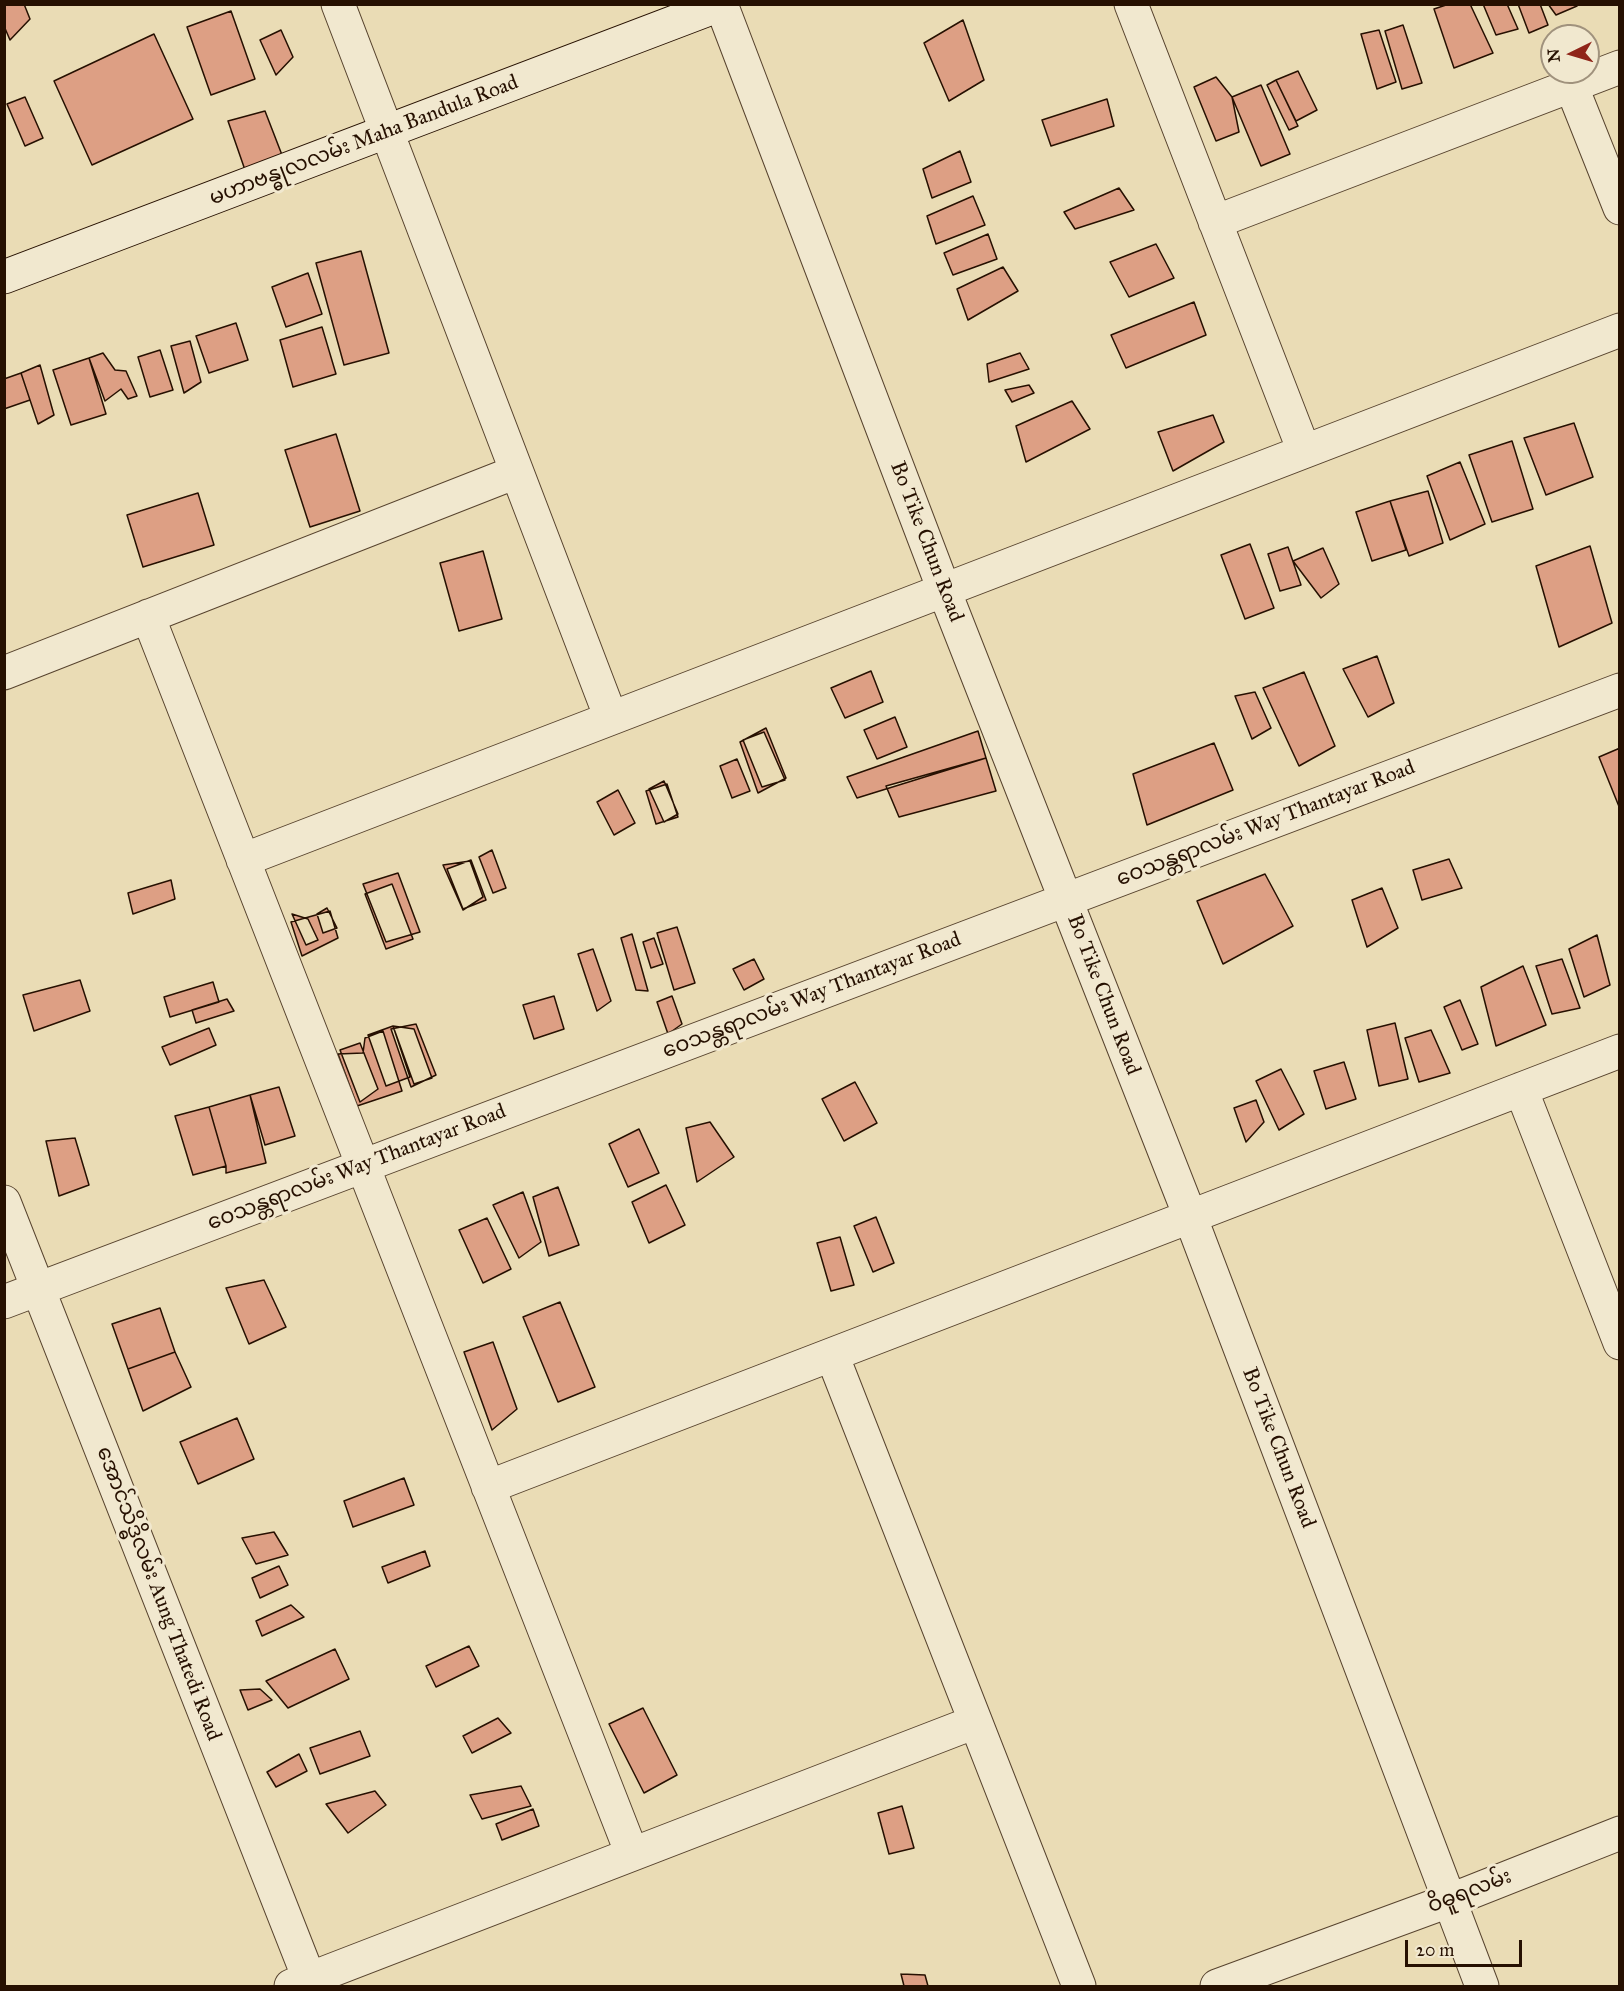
<!DOCTYPE html>
<html>
<head>
<meta charset="utf-8">
<style>
  body { margin:0 }
  #map { position:relative; width:1624px; height:1991px; overflow:hidden; background:#eadcb5; font-family:"IM FELL Great Primer",serif }
  canvas { display:block }
  .frame { position:absolute; inset:0; border:6px solid #261001; pointer-events:none }
  .north { position:absolute; left:1540px; top:24px; width:60px; height:60px; box-sizing:border-box; background:#f1e8cf; border:2px solid #a0927d; border-radius:50%; rotate:265deg; font-size:16px; font-weight:700; line-height:24px; text-align:center; color:#261001 }
  .north::after { content:''; display:block; margin:auto; width:21px; height:27px; background:#8f2418; clip-path:polygon(50% 0,100% 100%,50% 72%,0 100%) }
  .scale { position:absolute; left:1405px; top:1940px; width:117px; height:27px; box-sizing:border-box; border:3px solid #261001; border-top:0; padding-left:8px; font-size:18px; line-height:21px; white-space:nowrap; color:#261001; -webkit-text-stroke:4px #f1e8cf; paint-order:stroke }
</style>
</head>
<body>
<div id="map">
<canvas width="1624" height="1991"></canvas>
<div class="frame"></div>
<div class="north">N</div>
<div class="scale">20 m</div>
</div>
<script>
const ctx = document.querySelector('canvas').getContext('2d');
ctx.lineJoin = 'round';
function fillPath(path, color) { ctx.fillStyle = color; ctx.fill(path, 'evenodd'); }
const poly = rows => new Path2D(rows.map(r => 'M' + r).join(''));
function stroke(path, color, width, dash) { ctx.strokeStyle = color; ctx.lineWidth = width; ctx.lineCap = dash ? 'butt' : 'round'; ctx.setLineDash(dash || []); ctx.stroke(path); }
function drawText(font, color, halo, rows, align = 'center') {
  ctx.font = font + ' "IM FELL Great Primer","Noto Sans Myanmar",serif'; ctx.lineWidth = 6; ctx.setLineDash([]); ctx.textBaseline = 'middle'; ctx.strokeStyle = halo; ctx.fillStyle = color; for (const [text, x, y, turn = 0] of rows) {
    ctx.save(); ctx.translate(x, y); ctx.rotate((+turn || 0) * Math.PI / 180); ctx.textAlign = isNaN(turn) ? turn : align; if (halo) ctx.strokeText(text, 0, 0); ctx.fillText(text, 0, 0); ctx.restore();
  }
}
const building = poly([
  [4,4,24,4,30,19,10,40,4,26,4,4],
  [1449,4,1470,4,1493,53,1454,68,1434,9,1449,4],
  [1483,4,1507,4,1518,29,1496,35,1483,4],
  [1518,4,1540,4,1548,25,1529,33,1518,4],
  [1548,4,1577,4,1577,6,1556,15,1548,4],
  [231,11,255,79,211,95,187,27,231,11],
  [963,20,984,80,949,101,924,43,963,20],
  [1403,25,1422,83,1402,89,1385,31,1403,25],
  [281,30,293,57,276,75,260,40,281,30],
  [1379,30,1396,82,1377,89,1361,34,1379,30],
  [154,34,193,119,92,165,54,81,154,34],
  [1298,71,1317,110,1296,121,1276,80,1298,71],
  [1216,77,1232,97,1239,132,1216,141,1194,87,1216,77],
  [1276,80,1298,126,1289,130,1267,85,1276,80],
  [1261,85,1290,154,1261,166,1232,97,1261,85],
  [25,97,43,138,25,146,7,104,25,97],
  [1107,99,1114,126,1051,146,1042,120,1107,99],
  [265,111,282,155,245,170,228,121,265,111],
  [960,151,971,182,932,198,923,169,960,151],
  [1119,188,1134,210,1075,229,1064,212,1119,188],
  [973,196,985,225,936,244,927,216,973,196],
  [988,234,997,259,953,275,944,253,988,234],
  [1156,244,1174,278,1129,297,1110,262,1156,244],
  [361,251,389,353,344,365,316,263,361,251],
  [1003,267,1018,291,968,320,957,289,1003,267],
  [308,273,322,314,286,327,272,287,308,273],
  [1194,302,1206,335,1126,368,1111,335,1194,302],
  [236,323,248,360,209,373,196,336,236,323],
  [322,327,336,374,293,387,280,340,322,327],
  [190,341,201,382,184,393,171,346,190,341],
  [160,350,173,390,150,397,138,357,160,350],
  [103,353,115,370,126,371,137,396,128,399,121,389,105,401,89,358,103,353],
  [1020,353,1029,369,989,382,987,364,1020,353],
  [89,358,106,414,71,425,53,370,89,358],
  [40,365,54,415,38,424,21,373,40,365],
  [21,373,30,400,4,409,4,379,21,373],
  [1029,385,1034,393,1012,402,1005,390,1029,385],
  [1072,401,1090,429,1026,462,1016,426,1072,401],
  [1213,415,1224,442,1173,471,1158,432,1213,415],
  [1574,423,1593,477,1546,495,1524,438,1574,423],
  [336,434,360,511,310,527,285,450,336,434],
  [1512,441,1533,509,1492,522,1469,455,1512,441],
  [1460,462,1485,524,1450,540,1427,476,1460,462],
  [1428,491,1443,543,1409,556,1390,501,1428,491],
  [198,493,214,545,143,567,127,515,198,493],
  [1390,501,1406,550,1372,561,1356,512,1390,501],
  [1250,544,1274,608,1245,619,1221,555,1250,544],
  [1590,546,1612,623,1559,647,1536,566,1590,546],
  [1288,547,1301,585,1280,591,1268,554,1288,547],
  [1323,548,1339,584,1321,598,1293,561,1323,548],
  [483,551,502,619,459,631,440,563,483,551],
  [1377,656,1394,703,1368,717,1343,669,1377,656],
  [871,671,883,702,845,718,831,688,871,671],
  [1304,672,1335,746,1299,766,1263,688,1304,672],
  [1255,692,1271,728,1252,739,1235,696,1255,692],
  [895,717,907,747,877,759,864,730,895,717],
  [766,728,786,778,758,793,740,742,766,728],
  [978,731,986,758,857,798,847,777,978,731],
  [764,732,785,780,762,787,743,740,764,732],
  [1214,743,1233,790,1147,825,1133,774,1214,743],
  [1620,748,1620,809,1599,757,1620,748],
  [986,758,996,791,899,817,886,786,986,758],
  [737,759,750,791,732,798,720,766,737,759],
  [664,781,678,814,664,822,649,789,664,781],
  [667,784,678,817,656,824,646,791,667,784],
  [618,790,635,823,614,835,597,802,618,790],
  [492,850,506,888,493,893,479,857,492,850],
  [1449,859,1462,888,1422,900,1413,870,1449,859],
  [471,860,486,900,463,909,447,869,471,860],
  [470,861,483,897,463,910,443,865,470,861],
  [398,873,420,932,386,942,363,884,398,873],
  [1265,874,1293,926,1223,964,1197,901,1265,874],
  [171,880,175,899,133,914,128,893,171,880],
  [392,884,413,939,386,949,365,894,392,884],
  [1382,888,1398,928,1367,947,1352,900,1382,888],
  [327,908,337,928,323,933,317,914,327,908],
  [330,911,338,938,302,956,291,922,330,911],
  [292,914,308,919,318,940,306,945,292,914],
  [677,927,695,983,674,990,657,933,677,927],
  [632,934,648,991,636,990,621,938,632,934],
  [1597,935,1610,985,1584,997,1569,949,1597,935],
  [654,938,663,964,651,968,643,942,654,938],
  [593,949,611,1001,597,1011,578,954,593,949],
  [754,959,764,979,744,990,733,969,754,959],
  [1562,959,1580,1008,1552,1014,1536,966,1562,959],
  [1523,966,1546,1025,1496,1046,1481,987,1523,966],
  [80,980,90,1011,34,1031,23,995,80,980],
  [213,982,219,1002,170,1017,164,997,213,982],
  [554,996,564,1029,534,1039,523,1005,554,996],
  [672,996,682,1024,668,1034,657,1002,672,996],
  [227,999,234,1011,196,1023,192,1010,227,999],
  [1460,1000,1478,1044,1462,1050,1444,1007,1460,1000],
  [1395,1023,1408,1079,1379,1086,1367,1030,1395,1023],
  [416,1024,436,1075,411,1087,391,1029,416,1024],
  [393,1026,410,1077,386,1086,368,1035,393,1026],
  [393,1026,414,1029,432,1078,414,1084,393,1026],
  [209,1028,216,1045,170,1065,162,1047,209,1028],
  [1431,1030,1450,1073,1419,1082,1405,1038,1431,1030],
  [383,1031,402,1091,357,1106,338,1054,363,1053,365,1038,383,1031],
  [360,1043,378,1089,360,1102,340,1050,360,1043],
  [1344,1062,1356,1099,1326,1109,1314,1071,1344,1062],
  [1281,1069,1304,1114,1279,1130,1256,1081,1281,1069],
  [855,1082,877,1123,844,1141,822,1099,855,1082],
  [279,1087,295,1136,265,1145,250,1095,279,1087],
  [250,1095,266,1163,226,1173,226,1166,209,1107,250,1095],
  [1256,1100,1264,1122,1246,1142,1234,1108,1256,1100],
  [209,1107,226,1166,193,1175,175,1116,209,1107],
  [710,1122,734,1157,697,1182,686,1128,710,1122],
  [639,1129,659,1173,628,1187,609,1144,639,1129],
  [75,1138,89,1185,59,1196,46,1141,75,1138],
  [666,1185,685,1225,649,1243,632,1202,666,1185],
  [558,1187,579,1245,549,1256,533,1197,558,1187],
  [523,1192,541,1242,519,1258,493,1205,523,1192],
  [876,1217,894,1263,873,1272,854,1226,876,1217],
  [487,1218,511,1269,483,1283,459,1230,487,1218],
  [840,1237,854,1285,831,1291,817,1243,840,1237],
  [264,1280,286,1327,249,1344,226,1288,264,1280],
  [560,1302,595,1387,558,1402,523,1317,560,1302],
  [160,1308,175,1352,128,1369,112,1324,160,1308],
  [493,1342,517,1409,492,1430,464,1352,493,1342],
  [175,1352,191,1387,143,1411,128,1369,175,1352],
  [237,1418,254,1459,198,1484,180,1442,237,1418],
  [404,1478,414,1505,353,1527,344,1501,404,1478],
  [274,1532,288,1555,256,1564,242,1538,274,1532],
  [425,1551,430,1566,388,1583,382,1567,425,1551],
  [279,1566,288,1585,260,1598,252,1578,279,1566],
  [291,1605,304,1617,262,1636,256,1621,291,1605],
  [469,1646,479,1666,436,1687,426,1666,469,1646],
  [335,1649,349,1679,288,1708,266,1681,335,1649],
  [260,1689,272,1700,248,1710,240,1690,260,1689],
  [643,1708,677,1775,644,1793,609,1724,643,1708],
  [498,1718,511,1733,472,1753,463,1736,498,1718],
  [360,1731,370,1756,320,1774,310,1748,360,1731],
  [299,1754,307,1771,276,1787,267,1772,299,1754],
  [521,1786,531,1806,482,1819,470,1795,521,1786],
  [375,1791,386,1805,348,1833,326,1804,375,1791],
  [902,1806,914,1848,889,1854,878,1813,902,1806],
  [533,1809,539,1826,502,1840,496,1824,533,1809],
  [901,1974,925,1975,928,1986,904,1986,901,1974]
]);
const street = poly([
  [338,4,611,718],
  [721,4,944,590,1190,1216,1482,1986],
  [1131,4,1304,451],
  [1571,85,1620,208],
  [1215,222,1620,67],
  [148,616,632,1854],
  [4,673,516,472],
  [243,860,1620,330],
  [1521,1089,1620,1343],
  [4,1202,312,1986],
  [4,1302,1620,690],
  [832,1355,1079,1986],
  [488,1487,1620,1051],
  [291,1986,975,1722],
  [1217,1986,1451,1900,1620,1833]
]);
const secondary = poly([
  [4,277,722,4]
]);
const streetNames = [
  ["မဟာဗန္ဓုလလမ်း Maha Bandula Road",364,141,-21],
  ["Bo Tike Chun Road",926,542,69],
  ["ဝေသန္တရာလမ်း Way Thantayar Road",1266,824,-21],
  ["Bo Tike Chun Road",1103,995,69],
  ["ဝေသန္တရာလမ်း Way Thantayar Road",812,996,-21],
  ["ဝေသန္တရာလမ်း Way Thantayar Road",357,1168,-21],
  ["Bo Tike Chun Road",1278,1448,69],
  ["အောင်သိဒ္ဓိလမ်း Aung Thatedi Road",158,1594,69],
  ["ဝိဓူရလမ်း",1470,1892,-21]
];
fillPath(building, '#dd9f84');
stroke(building, '#261001', 1.5);
stroke(street, '#57432e', 35);
stroke(secondary, '#261001', 35);
stroke(street, '#f1e8cf', 33);
stroke(secondary, '#f1e8cf', 33);
drawText('21px', '#261001', '#f1e8cf', streetNames);
</script>
</body>
</html>
